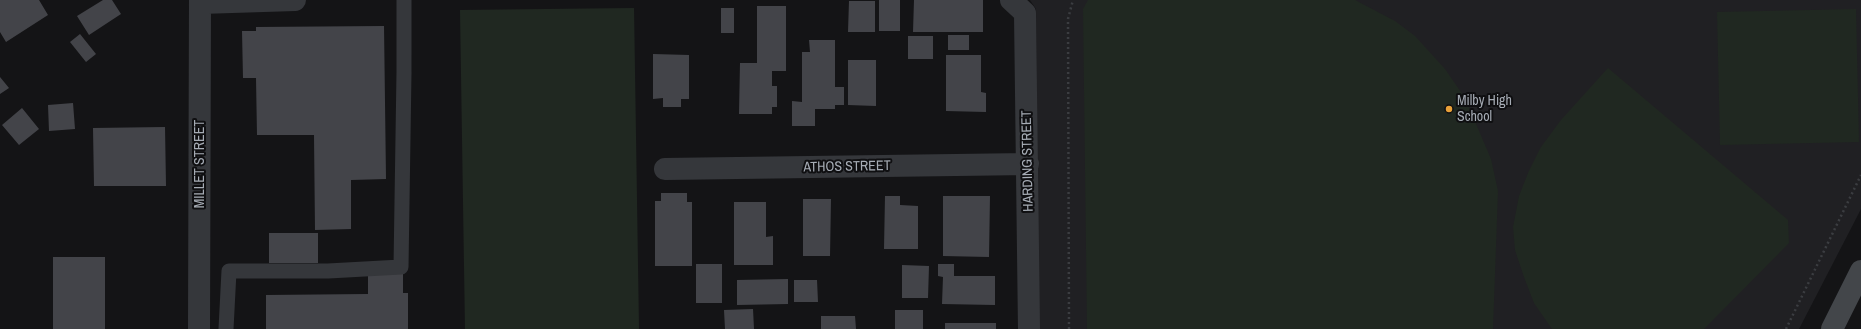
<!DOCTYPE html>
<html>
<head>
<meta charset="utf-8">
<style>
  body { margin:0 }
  canvas { display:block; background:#141416 }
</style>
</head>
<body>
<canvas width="1861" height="329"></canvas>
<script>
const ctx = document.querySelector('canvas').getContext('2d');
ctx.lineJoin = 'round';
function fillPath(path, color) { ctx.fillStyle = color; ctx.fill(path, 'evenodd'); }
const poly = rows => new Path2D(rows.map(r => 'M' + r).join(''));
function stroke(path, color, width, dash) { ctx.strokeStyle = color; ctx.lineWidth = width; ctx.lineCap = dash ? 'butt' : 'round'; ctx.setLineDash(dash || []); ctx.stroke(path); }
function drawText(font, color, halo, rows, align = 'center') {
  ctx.font = font + ' "Archivo Narrow",sans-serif'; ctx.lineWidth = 4; ctx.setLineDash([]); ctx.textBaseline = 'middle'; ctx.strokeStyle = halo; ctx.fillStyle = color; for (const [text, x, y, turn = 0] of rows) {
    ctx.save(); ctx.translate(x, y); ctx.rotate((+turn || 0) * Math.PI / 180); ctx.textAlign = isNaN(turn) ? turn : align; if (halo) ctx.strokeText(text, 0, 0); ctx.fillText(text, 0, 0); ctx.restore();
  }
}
const built = poly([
  [1030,0,1861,0,1861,209,1799,329,1037,329,1036,9]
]);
const green = poly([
  [1088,0,1355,0,1395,21,1415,36,1445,69,1465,98,1491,159,1498,191,1493,329,1087,329,1083,9],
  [634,8,639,329,465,329,460,10],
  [1856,9,1859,142,1720,145,1717,12],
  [1608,68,1788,220,1789,243,1704,329,1552,329,1534,303,1524,277,1515,250,1513,227,1519,196,1528,173,1541,147,1561,120]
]);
const building = poly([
  [0,0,39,0,48,15,6,42,0,32],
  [103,0,112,0,121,14,89,35,77,16],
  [879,0,900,0,900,31,879,31],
  [914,0,983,0,983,32,913,32],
  [849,1,875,1,875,32,848,32],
  [757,6,786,6,786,71,772,71,772,86,777,86,777,107,772,107,772,114,739,114,740,63,757,63],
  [721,8,734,8,734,33,721,33],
  [384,26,386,179,351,180,351,229,315,230,314,135,257,135,256,78,243,78,242,31,256,31,256,27],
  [80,34,96,54,86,62,70,42],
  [948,35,969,35,969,50,948,50],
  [908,36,933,36,933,59,908,59],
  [809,40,835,40,835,87,844,87,844,105,835,105,835,109,815,109,815,126,792,126,792,101,802,102,802,52,810,52],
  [653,54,689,55,689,99,681,99,681,107,663,107,663,98,653,99],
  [946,55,981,55,981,92,986,93,986,112,946,111],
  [848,60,876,60,876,106,848,105],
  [0,77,9,88,0,94],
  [73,103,75,129,49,131,48,105],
  [22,108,39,129,19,145,2,125],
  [165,127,166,186,94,186,93,128],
  [661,193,687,193,687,202,692,202,692,266,655,266,655,201,661,201],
  [885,196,900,196,900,205,918,206,918,249,884,249],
  [943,196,990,196,989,257,943,256],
  [803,199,831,199,830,256,803,256],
  [734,202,766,202,766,237,773,236,773,265,734,265],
  [269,233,318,233,318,263,269,263],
  [53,257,105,257,105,329,53,329],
  [696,264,722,264,722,303,696,303],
  [938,264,954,264,954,276,995,276,995,305,942,304,943,277,938,276],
  [902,265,929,266,928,298,902,298],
  [368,272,403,272,403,293,408,293,408,329,266,329,266,295,368,294],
  [788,279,788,304,737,305,737,280],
  [794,280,817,280,818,302,794,302],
  [753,309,754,329,725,329,724,310],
  [895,310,923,310,923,329,895,329],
  [821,316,855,316,856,329,821,329],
  [945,323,996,323,996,329,945,329]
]);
const path = poly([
  [1069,329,1068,19,1073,0],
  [1786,329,1861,175]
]);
const lane = poly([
  [226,329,229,271,328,271,401,267,404,72,404,0]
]);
const street = poly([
  [1011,0,1025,13,1029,329],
  [200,3,295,0],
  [665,169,1028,164],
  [199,329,200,0]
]);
const secondary = poly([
  [1832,329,1861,271]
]);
const markers = [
  [1449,109,4,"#e9a139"]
];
const poiNames = [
  ["Milby High",1457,101],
  ["School",1457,117]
];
const streetNames = [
  ["HARDING STREET",1028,161,-91],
  ["MILLET STREET",200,164,-90],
  ["ATHOS STREET",847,167,-1]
];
fillPath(built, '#202023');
fillPath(green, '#202821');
fillPath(building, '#434449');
stroke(path, '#3b3d41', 2.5, [2, 3]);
stroke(lane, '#35373b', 15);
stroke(street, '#35373b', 22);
stroke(secondary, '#43464a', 22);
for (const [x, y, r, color] of markers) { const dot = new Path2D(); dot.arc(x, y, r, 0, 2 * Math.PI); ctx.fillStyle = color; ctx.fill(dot); stroke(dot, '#0f0f11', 1.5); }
drawText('14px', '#a6acb5', '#0f0f11', poiNames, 'left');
drawText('14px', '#a6acb5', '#0f0f11', streetNames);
</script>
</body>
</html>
